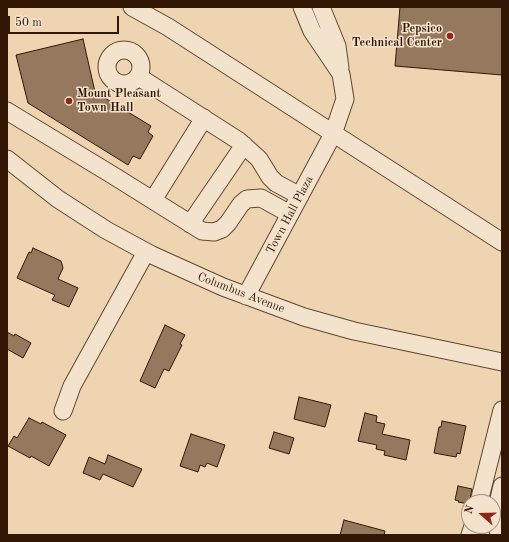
<!DOCTYPE html>
<html>
<head>
<meta charset="utf-8">
<style>
  body { margin:0 }
  #map { position:relative; width:509px; height:542px; overflow:hidden; background:#eed4b0; font-family:"Old Standard TT",serif }
  canvas { display:block }
  .frame { position:absolute; inset:0; border:8px solid #321705; pointer-events:none }
  .north { position:absolute; left:461px; top:494px; width:40px; height:40px; box-sizing:border-box; background:#f4e3cc; border:1px solid #a6917c; border-radius:50%; rotate:290deg; font-size:11px; font-weight:700; line-height:16px; text-align:center; color:#321705 }
  .north::after { content:''; display:block; margin:auto; width:14px; height:18px; background:#8f2418; clip-path:polygon(50% 0,100% 100%,50% 72%,0 100%) }
  .scale { position:absolute; left:8px; top:16px; width:111px; height:18px; box-sizing:border-box; border:2px solid #321705; border-top:0; padding-left:5px; font-size:12px; line-height:14px; white-space:nowrap; color:#321705; -webkit-text-stroke:3px #f4e3cc; paint-order:stroke }
</style>
</head>
<body>
<div id="map">
<canvas width="509" height="542"></canvas>
<div class="frame"></div>
<div class="north">N</div>
<div class="scale">50 m</div>
</div>
<script>
const ctx = document.querySelector('canvas').getContext('2d');
ctx.lineJoin = 'round';
function fillPath(path, color) { ctx.fillStyle = color; ctx.fill(path, 'evenodd'); }
const poly = rows => new Path2D(rows.map(r => 'M' + r).join(''));
function stroke(path, color, width, dash) { ctx.strokeStyle = color; ctx.lineWidth = width; ctx.lineCap = dash ? 'butt' : 'round'; ctx.setLineDash(dash || []); ctx.stroke(path); }
function drawText(font, color, halo, rows, align = 'center') {
  ctx.font = font + ' "Old Standard TT",serif'; ctx.lineWidth = 3; ctx.setLineDash([]); ctx.textBaseline = 'middle'; ctx.strokeStyle = halo; ctx.fillStyle = color; for (const [text, x, y, turn = 0] of rows) {
    ctx.save(); ctx.translate(x, y); ctx.rotate((+turn || 0) * Math.PI / 180); ctx.textAlign = isNaN(turn) ? turn : align; if (halo) ctx.strokeText(text, 0, 0); ctx.fillText(text, 0, 0); ctx.restore();
  }
}
const building = poly([
  [400,7,502,7,502,75,395,66,400,7],
  [83,39,95,92,151,126,148,132,153,136,140,159,133,156,128,165,28,103,16,55,83,39],
  [33,248,61,261,63,268,58,279,78,288,69,307,52,300,55,295,17,278,29,252,31,253,33,248],
  [165,325,185,335,180,344,182,345,169,371,164,369,155,388,140,381,165,325],
  [7,332,14,336,15,334,31,343,23,358,7,349,7,332],
  [299,397,331,405,325,427,294,419,299,397],
  [365,413,377,416,376,422,385,424,382,434,410,440,406,460,384,455,385,451,376,449,377,445,358,441,365,413],
  [29,418,41,424,42,422,66,435,49,466,31,456,30,458,8,446,14,436,17,438,29,418],
  [442,421,466,426,460,454,457,453,456,457,434,453,439,427,441,427,442,421],
  [274,432,294,438,289,454,269,448,274,432],
  [191,434,225,445,217,467,207,463,205,467,200,465,198,472,180,466,191,434],
  [108,455,142,469,133,487,103,474,100,480,83,473,89,457,105,464,108,455],
  [458,486,472,489,469,504,458,502,459,501,455,500,458,486],
  [344,520,385,531,384,535,340,535,344,520]
]);
const minor = poly([
  [132,7,168,27,502,242],
  [321,7,337,46,340,68],
  '107 67a17 17 0 1 1 34 0a17 17 0 1 1-34 0Z',
  [139,77,239,141,259,159,270,177,276,183,300,196],
  [7,111,114,176,202,231,214,232,222,229,228,223,241,204,247,199,261,198,290,214],
  [7,159,58,199,106,230,152,255,223,287,304,317,354,331,502,362],
  [153,200,204,118],
  [190,224,244,145],
  [246,296,333,134,345,99,341,74,312,31,302,7],
  [63,411,72,386,146,252],
  [479,502,502,410],
  [470,535,473,526],
  [500,535,498,530,499,499,502,486]
]);
const markers = [
  [450,36,4,"#8f2418"],
  [69,101,4,"#8f2418"]
];
const poiNames = [
  ["Pepsico",442,29],
  ["Technical Center",442,43],
  ["Mount Pleasant",77,94,"left"],
  ["Town Hall",77,108,"left"]
];
const streetNames = [
  ["Town Hall Plaza",290,215,-62],
  ["Columbus Avenue",241,293,21]
];
fillPath(building, '#94795e');
stroke(building, '#321705', 1);
stroke(minor, '#614630', 19);
stroke(minor, '#f4e3cc', 17);
for (const [x, y, r, color] of markers) { const dot = new Path2D(); dot.arc(x, y, r, 0, 2 * Math.PI); ctx.fillStyle = color; ctx.fill(dot); stroke(dot, '#f4e3cc', 1.5); }
drawText('bold 12px', '#321705', '#f4e3cc', poiNames, 'right');
drawText('12px', '#321705', '#f4e3cc', streetNames);
</script>
</body>
</html>
